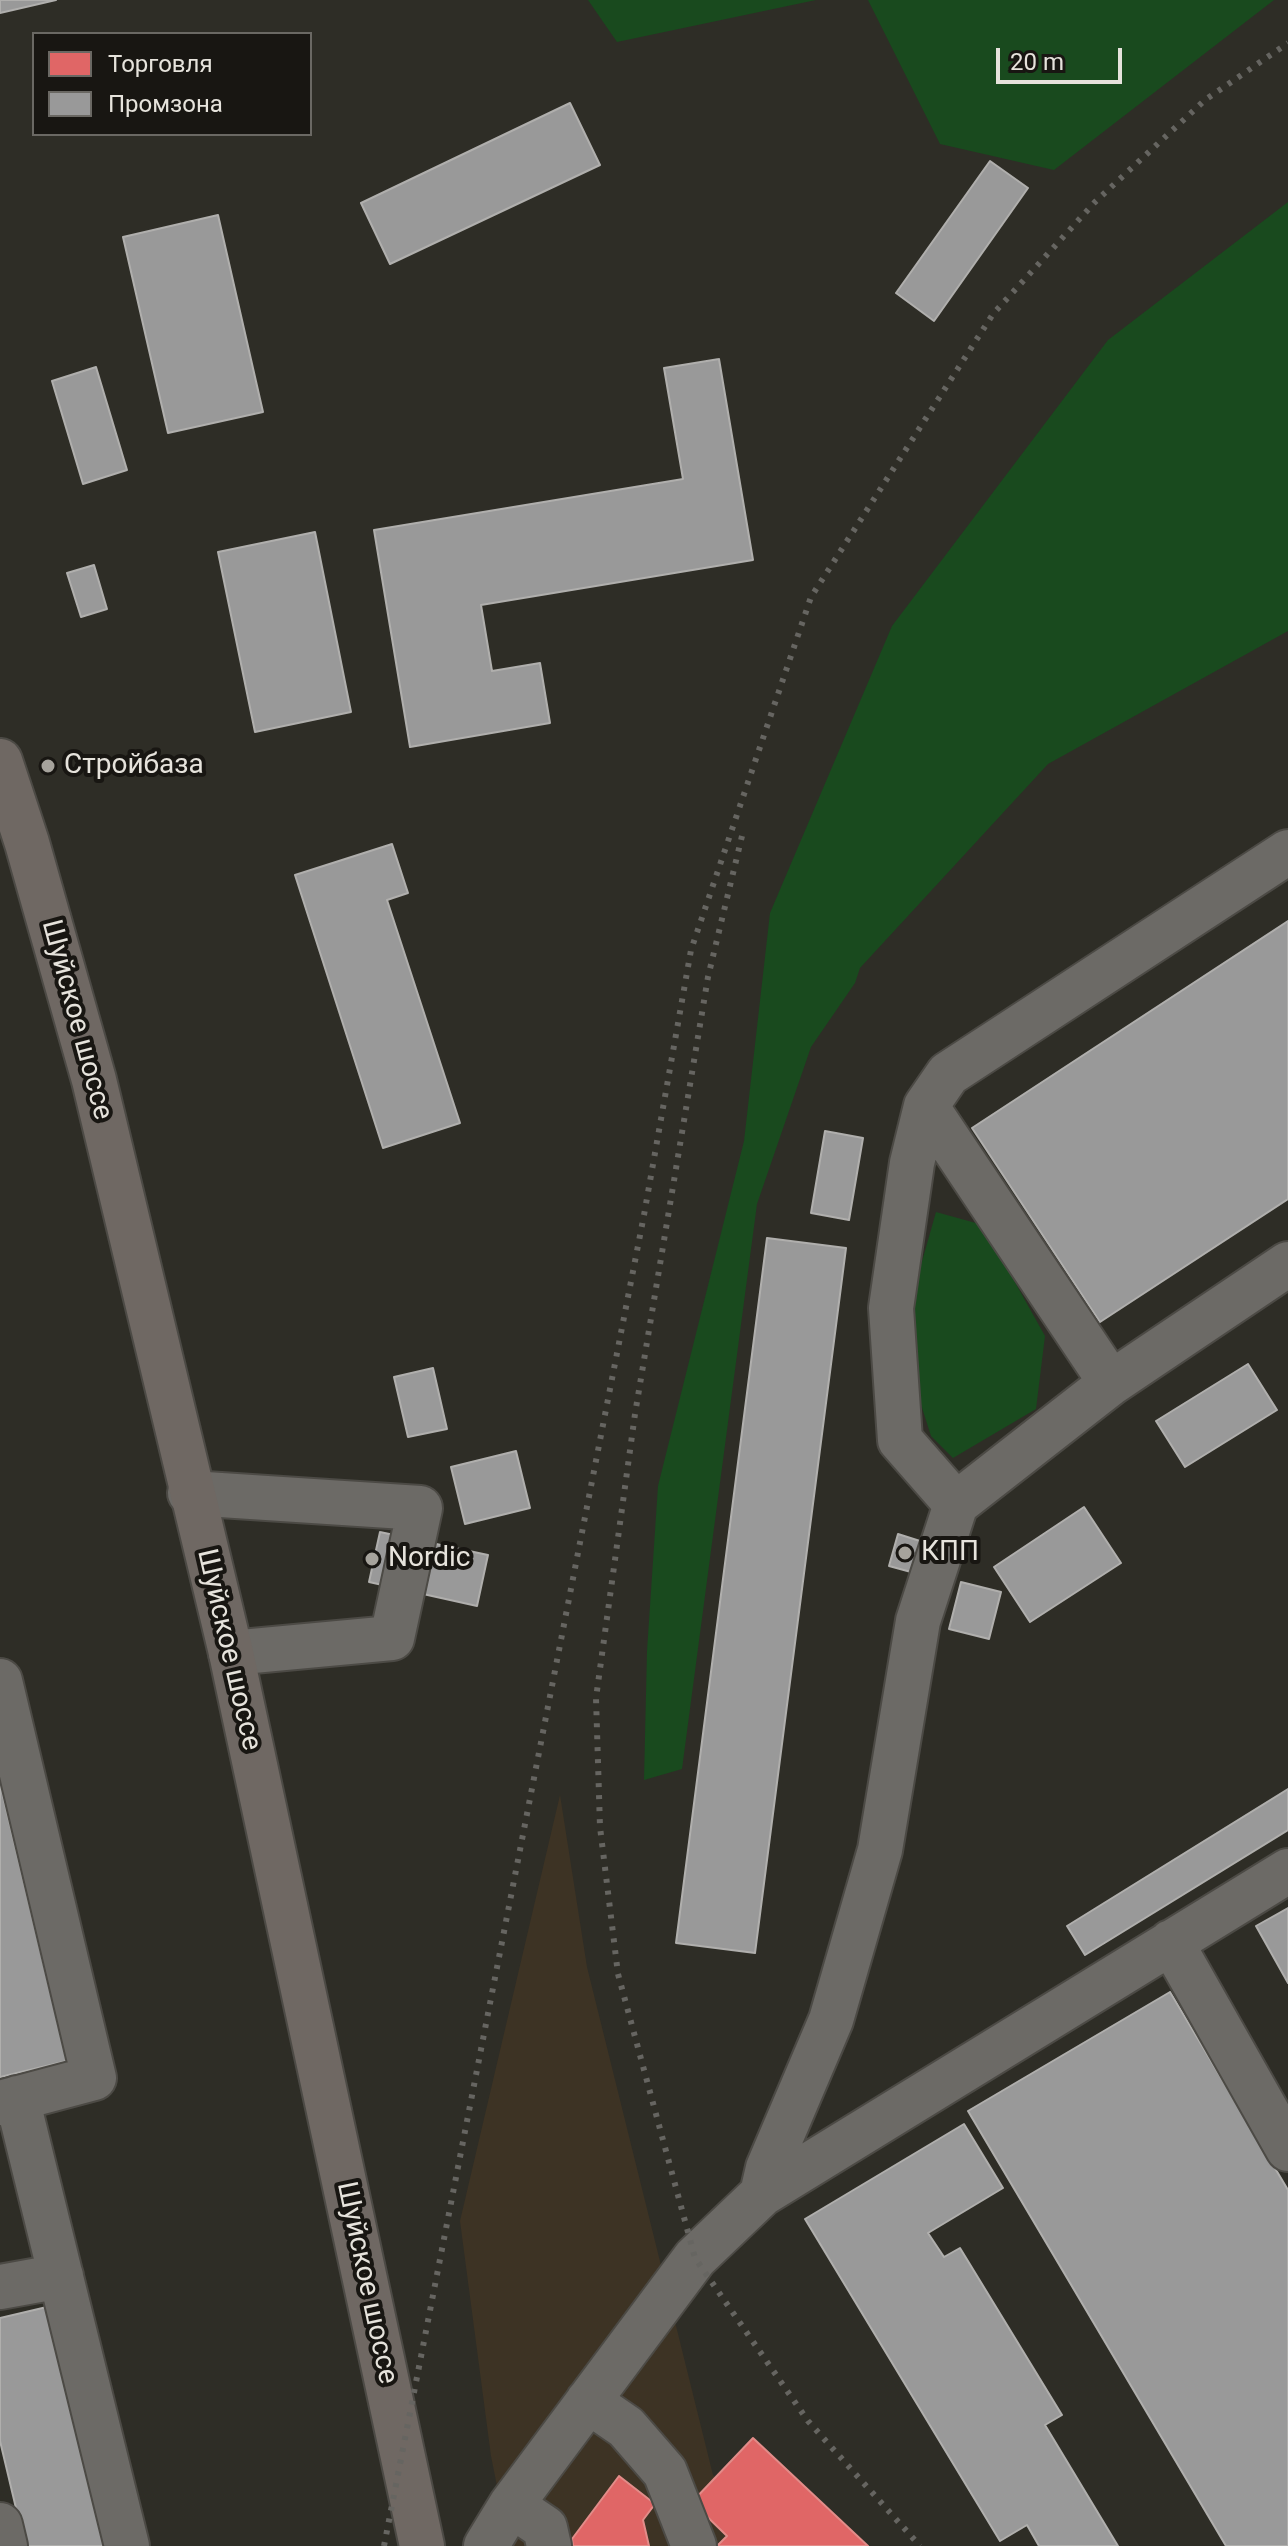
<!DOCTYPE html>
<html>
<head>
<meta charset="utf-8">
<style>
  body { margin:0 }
  #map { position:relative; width:1288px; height:2546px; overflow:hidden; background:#2e2d26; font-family:Roboto,sans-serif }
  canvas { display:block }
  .legend { position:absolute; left:32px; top:32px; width:280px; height:104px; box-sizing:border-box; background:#181612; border:2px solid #6a6863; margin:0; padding:10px 14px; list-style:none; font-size:24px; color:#e6e3dc }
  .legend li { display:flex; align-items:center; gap:16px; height:40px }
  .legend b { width:40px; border:2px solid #6a6863 }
  .scale { position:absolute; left:996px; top:48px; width:126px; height:36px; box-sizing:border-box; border:4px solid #e6e3dc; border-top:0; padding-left:10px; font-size:24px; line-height:28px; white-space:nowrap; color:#e6e3dc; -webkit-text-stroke:6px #181612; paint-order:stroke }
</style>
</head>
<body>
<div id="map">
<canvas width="1288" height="2546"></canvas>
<ul class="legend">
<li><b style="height:22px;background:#e06666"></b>Торговля</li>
<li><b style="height:22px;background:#999"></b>Промзона</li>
</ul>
<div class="scale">20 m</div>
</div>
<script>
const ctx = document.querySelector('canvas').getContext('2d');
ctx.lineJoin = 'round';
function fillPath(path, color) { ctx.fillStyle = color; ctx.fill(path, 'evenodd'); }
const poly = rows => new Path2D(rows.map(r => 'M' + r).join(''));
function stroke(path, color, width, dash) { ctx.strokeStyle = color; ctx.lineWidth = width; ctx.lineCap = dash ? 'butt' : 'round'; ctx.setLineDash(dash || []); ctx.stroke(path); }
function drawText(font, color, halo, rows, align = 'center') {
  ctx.font = font + ' Roboto,sans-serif'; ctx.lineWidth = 8; ctx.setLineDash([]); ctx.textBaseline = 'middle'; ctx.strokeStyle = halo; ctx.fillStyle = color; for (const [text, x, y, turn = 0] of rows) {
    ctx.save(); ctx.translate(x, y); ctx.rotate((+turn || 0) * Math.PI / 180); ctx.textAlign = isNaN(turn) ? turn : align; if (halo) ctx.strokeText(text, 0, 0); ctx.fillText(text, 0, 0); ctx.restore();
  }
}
const commercial = poly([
  [560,1795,587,1967,713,2475,778,2546,509,2546,491,2456,460,2221]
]);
const green = poly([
  [588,0,816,0,617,42],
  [868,0,1274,0,1054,170,940,144],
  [1288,202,1288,631,1048,764,860,968,855,983,811,1047,757,1204,682,1769,644,1780,647,1651,658,1486,744,1141,770,913,892,626,1108,340],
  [936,1212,983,1225,1045,1336,1036,1409,953,1458,931,1436,910,1370,915,1286]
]);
const shops = poly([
  [753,2438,868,2546,717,2546,727,2536,692,2502,753,2438],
  [619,2476,655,2504,643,2520,649,2546,573,2546,572,2539,619,2476]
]);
const industry = poly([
  [0,0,56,0,0,13,0,0],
  [570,103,600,165,390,264,361,203,570,103],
  [990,161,1028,188,934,321,896,293,990,161],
  [218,215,263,412,168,433,123,237,218,215],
  [719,359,753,560,481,605,492,671,540,663,550,723,410,747,374,530,683,479,664,368,719,359],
  [96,367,127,470,83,484,52,381,96,367],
  [315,532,351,712,255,732,218,552,315,532],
  [94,565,107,609,81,617,67,573,94,565],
  [392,844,408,893,387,900,460,1123,383,1148,295,875,392,844],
  [1288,921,1288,1199,1100,1322,972,1128,1288,921],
  [825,1131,863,1138,849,1220,811,1213,825,1131],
  [767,1238,846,1248,755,1953,676,1943,767,1238],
  [1248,1364,1277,1410,1185,1467,1156,1421,1248,1364],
  [433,1368,447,1429,408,1437,394,1377,433,1368],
  [516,1451,530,1508,465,1524,451,1467,516,1451],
  [1084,1507,1121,1563,1030,1622,994,1567,1084,1507],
  [380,1532,488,1555,477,1606,369,1582,380,1532],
  [898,1534,920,1541,911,1572,889,1566,898,1534],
  [961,1582,1001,1592,989,1639,949,1629,961,1582],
  [0,1783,67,2061,0,2077,0,1783],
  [1288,1789,1288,1830,1085,1955,1067,1926,1288,1789],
  [1288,1908,1288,1983,1256,1926,1288,1908],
  [1170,1992,1288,2190,1288,2546,1226,2546,968,2111,1170,1992],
  [964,2124,1003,2188,928,2233,944,2257,960,2248,1062,2415,1045,2425,1118,2546,1039,2546,1027,2525,1000,2541,805,2219,964,2124],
  [51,2306,107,2546,25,2546,0,2441,0,2318,51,2306]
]);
const minor = poly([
  [926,1106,1111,1383],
  [190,1493,420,1508,392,1638,231,1653],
  [956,1504,900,1440,891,1308,912,1163,926,1106,948,1074,1288,852],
  [0,1681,94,2078,0,2103],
  [1171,1942,1288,2149],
  [17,2098,127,2546],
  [762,2194,768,2168,831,2020,880,1850,918,1621,956,1504,1111,1383,1288,1264],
  [0,2287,61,2276],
  [588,2401,626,2427,665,2472,694,2546],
  [511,2505,545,2528,549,2546],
  [0,2525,5,2546],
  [486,2546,511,2505,695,2258,762,2194,1288,1871]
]);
const major = poly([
  [0,761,27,843,94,1080,231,1653,422,2546]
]);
const rail = poly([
  [742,836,708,977,635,1414,596,1698,600,1827,618,1974,695,2258,808,2421,920,2546],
  [384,2546,644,1215,691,950,811,597,993,314,1095,202,1205,100,1288,43]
]);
const markers = [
  [48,766,8,"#a6a39c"],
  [905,1553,8,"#a6a39c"],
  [372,1559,8,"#a6a39c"]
];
const poiNames = [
  ["Стройбаза",64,766],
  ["КПП",921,1553],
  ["Nordic",388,1559]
];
const streetNames = [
  ["Шуйское шоссе",76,1020,75],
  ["Шуйское шоссе",228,1650,77],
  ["Шуйское шоссе",366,2283,78]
];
fillPath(commercial, '#3d3324');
fillPath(green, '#194a1e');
fillPath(shops, '#e06666');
stroke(shops, '#e28c89', 2);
fillPath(industry, '#999');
stroke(industry, '#b0afad', 2);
stroke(minor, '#4c4a45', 48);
stroke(major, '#4c4a45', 48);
stroke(minor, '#6c6a66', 44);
stroke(major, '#6f6863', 44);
stroke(rail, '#666561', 6, [4, 8]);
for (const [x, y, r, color] of markers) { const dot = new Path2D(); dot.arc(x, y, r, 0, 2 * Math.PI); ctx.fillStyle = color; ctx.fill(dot); stroke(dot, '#181612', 3); }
drawText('28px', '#e6e3dc', '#181612', poiNames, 'left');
drawText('28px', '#e6e3dc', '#181612', streetNames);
</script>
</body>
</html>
